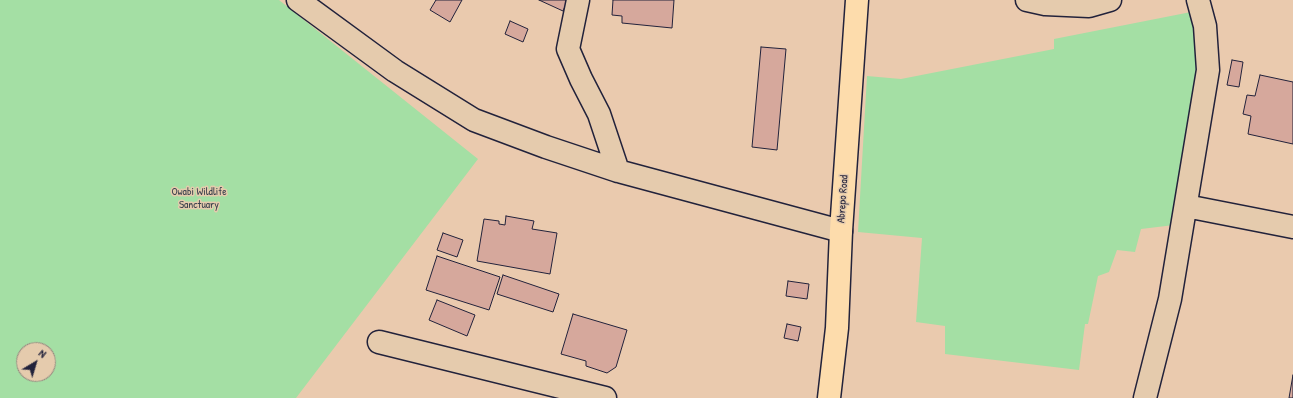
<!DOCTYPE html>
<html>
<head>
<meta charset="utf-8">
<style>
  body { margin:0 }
  #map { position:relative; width:1293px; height:398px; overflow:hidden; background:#eacaae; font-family:"Patrick Hand",sans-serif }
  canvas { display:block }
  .north { position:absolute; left:16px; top:342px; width:40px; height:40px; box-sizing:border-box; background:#e5cbad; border:1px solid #97877f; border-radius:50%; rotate:38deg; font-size:11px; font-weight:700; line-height:16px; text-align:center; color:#22223b }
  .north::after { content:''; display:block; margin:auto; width:14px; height:18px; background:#22223b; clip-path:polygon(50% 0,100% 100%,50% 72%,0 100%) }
</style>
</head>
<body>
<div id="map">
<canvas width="1293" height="398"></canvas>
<div class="north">N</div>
</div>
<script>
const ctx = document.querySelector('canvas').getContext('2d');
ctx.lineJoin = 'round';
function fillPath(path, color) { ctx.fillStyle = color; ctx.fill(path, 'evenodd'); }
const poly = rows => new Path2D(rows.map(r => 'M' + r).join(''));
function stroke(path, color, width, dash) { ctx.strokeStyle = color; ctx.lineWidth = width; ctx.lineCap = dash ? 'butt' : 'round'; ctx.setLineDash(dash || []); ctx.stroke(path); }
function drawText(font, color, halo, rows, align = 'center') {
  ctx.font = font + ' "Patrick Hand",sans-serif'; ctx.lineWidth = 3; ctx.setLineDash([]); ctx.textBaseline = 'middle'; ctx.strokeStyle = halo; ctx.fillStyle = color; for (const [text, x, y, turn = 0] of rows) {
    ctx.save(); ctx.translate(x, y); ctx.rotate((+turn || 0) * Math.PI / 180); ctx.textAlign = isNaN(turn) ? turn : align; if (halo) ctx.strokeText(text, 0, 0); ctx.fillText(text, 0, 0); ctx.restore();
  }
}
const green = poly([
  [0,0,279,0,478,159,296,398,0,398],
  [24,350,48,350,48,374,24,374],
  [1191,12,1197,40,1196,74,1190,139,1174,225,1141,229,1135,252,1117,250,1109,272,1098,276,1088,324,1085,324,1079,370,945,354,945,326,916,322,922,238,858,232,867,76,901,79,1054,49,1054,39]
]);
const building = poly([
  [436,0,462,0,450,22,430,10,436,0],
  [539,0,568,0,563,11,539,0],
  [613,0,674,0,672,28,622,23,622,16,612,15,613,0],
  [510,21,528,29,523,42,505,34,510,21],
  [761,47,786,49,777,150,752,147,761,47],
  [1232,60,1243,62,1239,87,1227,85,1232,60],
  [1260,75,1293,82,1293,144,1248,134,1251,116,1243,114,1247,95,1255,96,1260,75],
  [506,216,534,221,532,229,557,233,550,274,477,261,484,219,499,221,499,224,505,225,506,216],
  [443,233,463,240,457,257,437,250,443,233],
  [437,256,500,277,489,310,426,290,437,256],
  [503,275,559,294,553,312,497,294,503,275],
  [788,281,809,284,807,299,786,296,788,281],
  [437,300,475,315,467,336,429,320,437,300],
  [573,314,627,330,616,367,607,373,586,366,586,361,561,354,573,314],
  [787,324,801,327,798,341,784,338,787,324],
  [1293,375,1293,398,1289,398,1293,375]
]);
const minor = poly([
  [298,0,395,71,474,120,546,147,618,171,841,231],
  [578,0,568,49,581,79,599,114,618,171],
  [1027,0,1045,4,1089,6,1110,0],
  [1186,206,1293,227],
  [379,342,605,398],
  [1145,398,1170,299,1208,70,1205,26,1198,0]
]);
const major = poly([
  [829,398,837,328,841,231,857,0]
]);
const parkNames = [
  ["Owabi Wildlife",199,192],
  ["Sanctuary",199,205]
];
const streetNames = [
  ["Abrepo Road",843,199,-86]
];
fillPath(green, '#a4dfa4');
fillPath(building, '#d6a89c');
stroke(building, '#22223b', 1);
stroke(minor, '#22223b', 25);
stroke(major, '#22223b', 25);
stroke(minor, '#e5cbad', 22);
stroke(major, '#fddcac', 22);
drawText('11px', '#363e4b', '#e5cbad', parkNames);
drawText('11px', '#22223b', '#e5cbad', streetNames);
</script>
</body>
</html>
